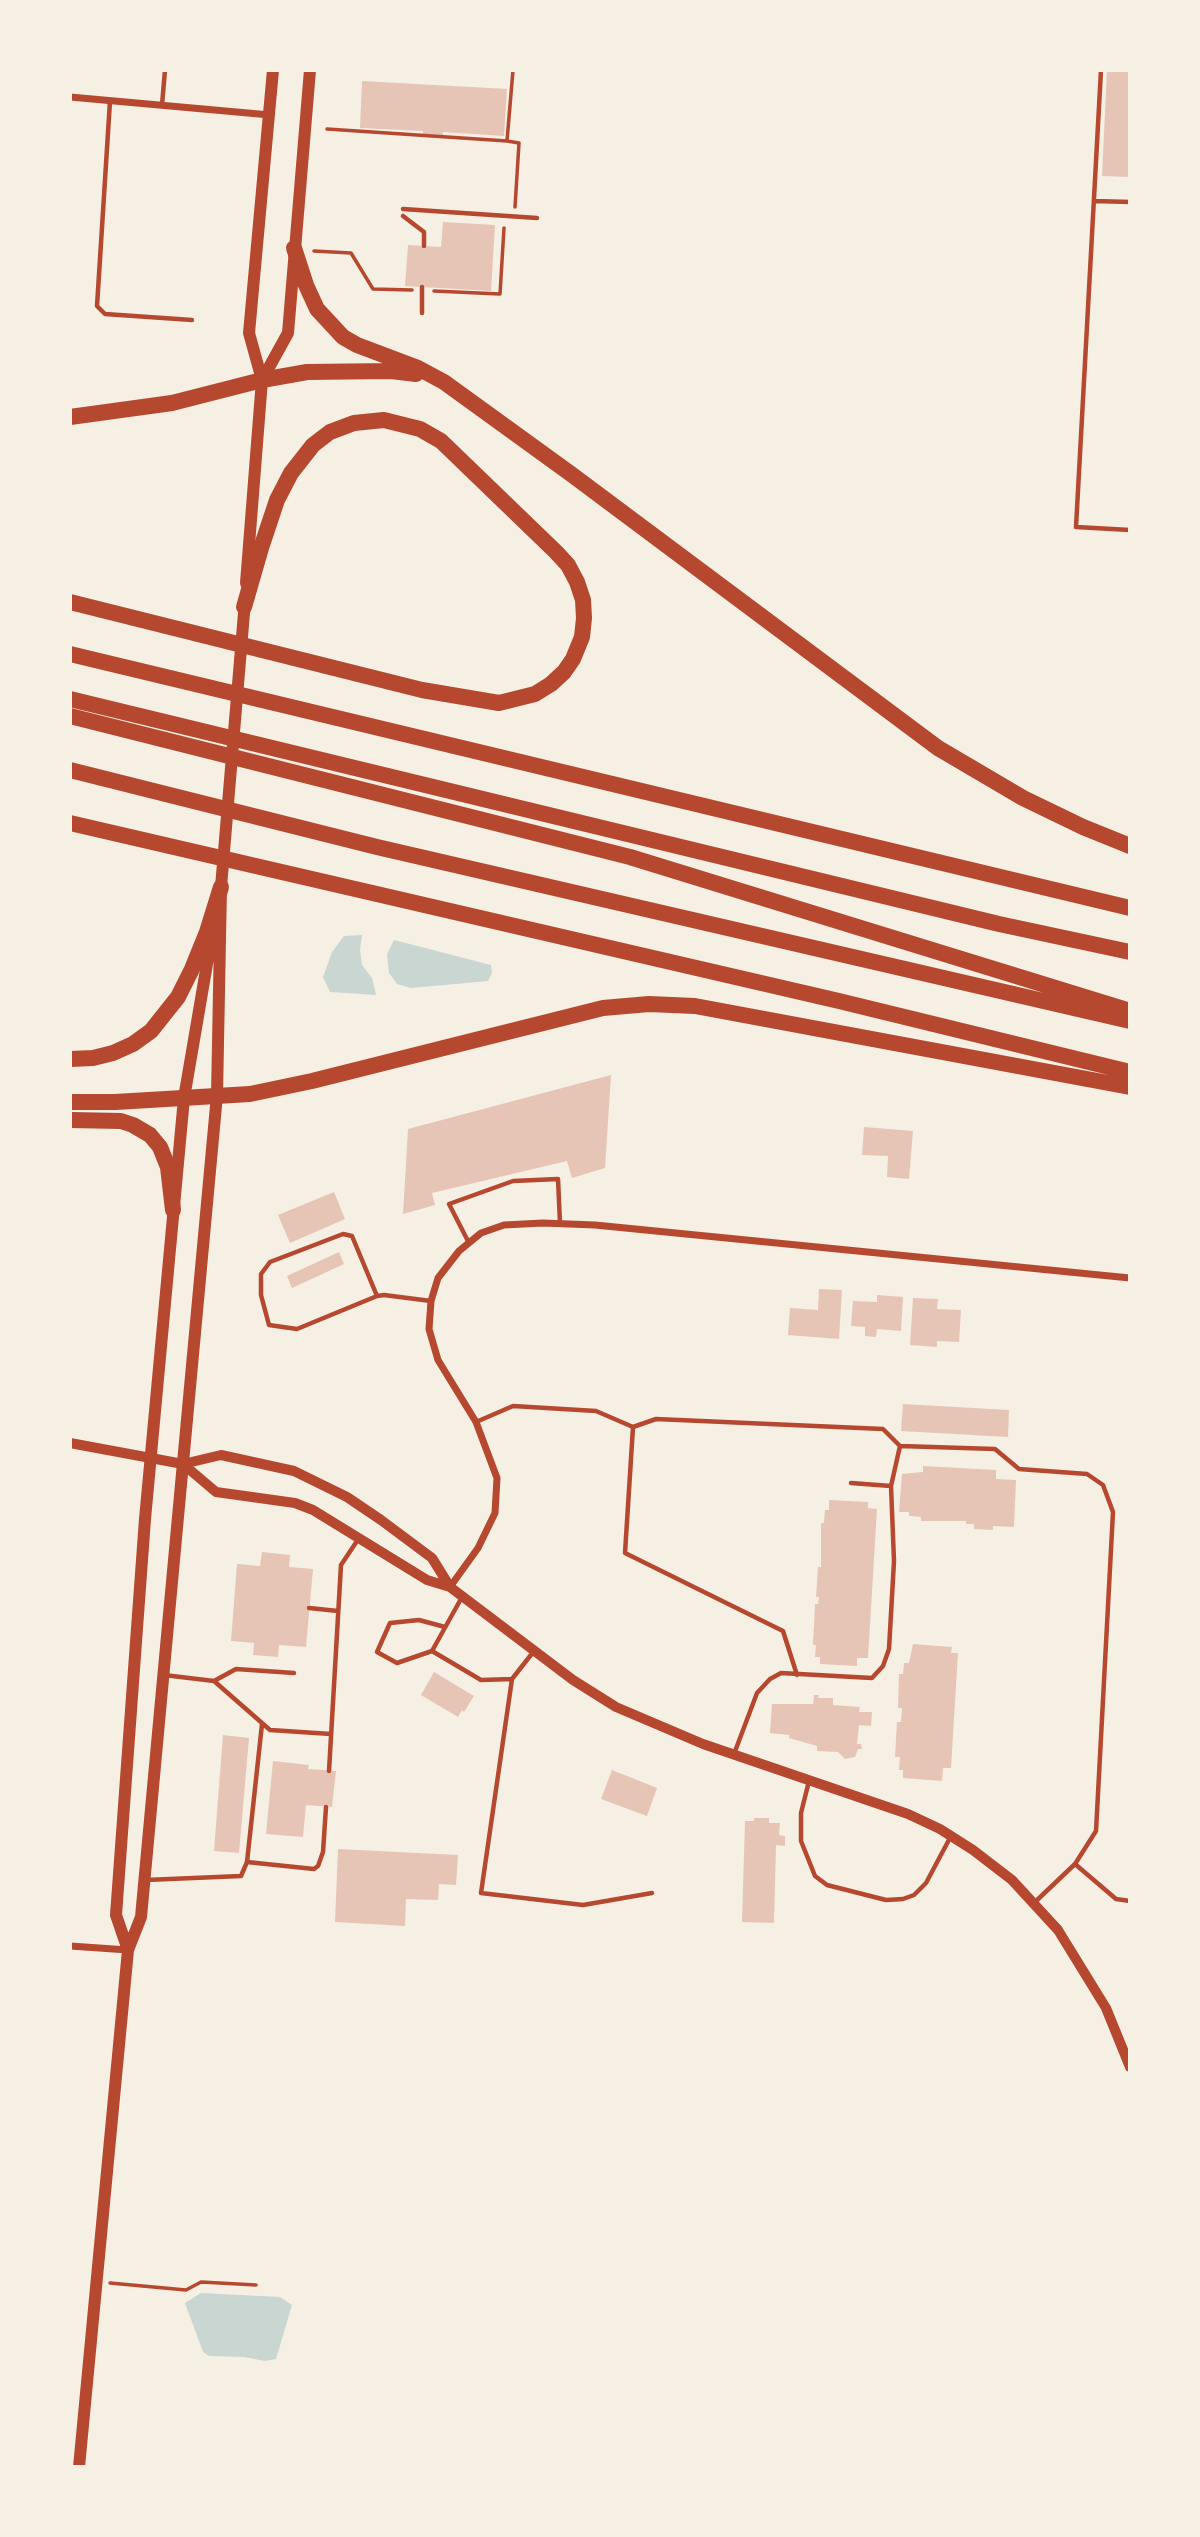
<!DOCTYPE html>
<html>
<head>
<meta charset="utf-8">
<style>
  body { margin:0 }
  #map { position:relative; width:1200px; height:2537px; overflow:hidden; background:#f6efe4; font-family:"Fira Sans Condensed",sans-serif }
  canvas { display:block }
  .frame { position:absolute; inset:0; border:72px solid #f6efe4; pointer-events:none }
</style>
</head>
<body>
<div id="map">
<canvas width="1200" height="2537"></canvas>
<div class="frame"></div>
</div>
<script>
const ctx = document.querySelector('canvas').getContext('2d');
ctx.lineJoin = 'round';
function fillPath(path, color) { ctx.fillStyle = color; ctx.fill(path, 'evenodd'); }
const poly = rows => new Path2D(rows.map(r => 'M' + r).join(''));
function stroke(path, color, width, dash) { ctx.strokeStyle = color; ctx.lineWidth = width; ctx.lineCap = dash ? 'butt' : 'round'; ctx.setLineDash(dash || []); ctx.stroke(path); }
const water = poly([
  [362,935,360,950,362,965,372,978,376,995,330,992,323,977,332,952,344,936],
  [394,940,491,965,492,973,488,981,411,988,397,984,389,973,387,954],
  [201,2293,280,2297,292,2305,276,2359,265,2361,244,2357,209,2356,203,2352,185,2303]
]);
const building = poly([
  [1107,70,1130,70,1130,177,1102,176],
  [362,81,507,89,504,136,443,132,443,138,423,137,423,131,360,128],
  [443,222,495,225,491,291,405,286,408,245,441,247],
  [611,1075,605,1168,572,1178,567,1161,432,1193,435,1205,403,1214,408,1129],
  [864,1127,913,1131,909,1179,887,1177,888,1156,862,1155],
  [334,1192,345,1219,290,1243,278,1215],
  [339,1252,344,1264,292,1288,287,1276],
  [819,1289,842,1290,839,1339,788,1335,790,1308,818,1310],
  [877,1295,903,1297,901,1331,877,1329,876,1337,865,1336,865,1327,851,1326,853,1301,877,1302],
  [913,1298,938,1299,937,1309,961,1310,959,1342,937,1341,937,1347,910,1345],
  [903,1404,1009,1410,1008,1437,901,1431],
  [923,1466,996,1470,996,1479,1016,1480,1014,1527,993,1526,993,1530,974,1529,974,1524,966,1524,966,1521,921,1521,921,1517,909,1516,909,1512,899,1512,902,1474,923,1472],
  [829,1500,868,1502,868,1508,877,1509,868,1658,857,1658,857,1666,820,1664,820,1657,815,1657,816,1645,813,1645,815,1604,818,1604,819,1597,816,1597,818,1567,821,1567,821,1523,824,1523,825,1510,829,1510],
  [262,1552,290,1555,289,1567,313,1569,306,1647,279,1645,278,1657,253,1655,254,1643,231,1641,237,1564,260,1566],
  [913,1644,952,1647,951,1653,958,1653,951,1768,943,1768,942,1781,903,1778,903,1770,899,1770,900,1757,895,1757,897,1722,901,1722,902,1708,898,1708,899,1674,903,1674,904,1663,909,1663],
  [434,1672,474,1696,464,1712,462,1710,458,1717,421,1695],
  [814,1695,819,1695,818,1698,833,1698,833,1705,860,1707,859,1712,872,1712,871,1726,859,1725,857,1744,861,1744,862,1749,858,1749,855,1757,845,1759,838,1752,817,1751,817,1746,789,1738,789,1735,770,1733,772,1704,813,1704],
  [223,1735,249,1738,239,1853,214,1851],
  [273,1761,309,1765,308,1769,336,1771,332,1807,306,1805,303,1837,266,1834],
  [612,1770,657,1788,647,1816,601,1799],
  [754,1818,769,1818,769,1823,780,1823,779,1835,785,1836,785,1846,776,1845,774,1923,742,1922,745,1821,754,1821],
  [338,1849,458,1855,456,1885,439,1884,438,1900,406,1899,405,1926,335,1922]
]);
const path = poly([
  [327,129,507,141,513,70],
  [507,141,519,143,515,207],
  [314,251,351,253,373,289,412,290],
  [434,291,500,294,504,228],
  [110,2283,186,2290,201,2282,256,2285]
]);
const service = poly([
  [1101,70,1076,527,1130,530],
  [110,101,97,306,105,314,192,320],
  [162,105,165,70],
  [1094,201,1130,202],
  [403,209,537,218],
  [403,216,424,232,424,246],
  [422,313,422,287],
  [469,1243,449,1204,513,1181,558,1179,560,1223],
  [377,1296,352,1236,343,1234,270,1262,261,1274,261,1295,269,1325,297,1329,377,1296,384,1295,431,1301],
  [476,1422,513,1406,596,1411,633,1427],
  [851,1483,891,1486],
  [309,1608,338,1611],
  [445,1627,419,1620,390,1623,377,1652,397,1663,432,1651,462,1597],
  [432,1651,481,1680,512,1679,534,1651],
  [164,1675,214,1681,270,1730,331,1734],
  [797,1675,783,1631,625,1553,633,1427,656,1419,883,1429,900,1446],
  [512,1679,481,1893,583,1905,652,1893],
  [214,1681,236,1669,294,1673],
  [734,1754,757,1693,770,1679,781,1673,872,1678,883,1666,889,1649,894,1561,891,1486,900,1446,995,1449,1019,1469,1087,1474,1103,1485,1113,1512,1096,1831,1075,1864,1035,1902],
  [329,1771,341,1565,359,1538],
  [809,1781,801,1813,801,1841,815,1876,827,1885,886,1900,903,1899,914,1895,926,1883,951,1836],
  [247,1862,262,1724],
  [1075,1864,1116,1899,1130,1901],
  [146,1880,241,1876,247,1862,314,1869,318,1866,323,1852,326,1807]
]);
const minor = poly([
  [70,97,270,115],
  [450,1587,478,1548,495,1513,497,1478,476,1422,438,1360,429,1329,431,1301,438,1278,459,1251,481,1233,504,1225,543,1223,595,1225,1130,1278],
  [70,1946,128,1950]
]);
const tertiary = poly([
  [70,1443,183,1464,221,1455,294,1471,347,1497,381,1520,432,1558,450,1587,573,1680,616,1707,703,1744,908,1814,940,1829,973,1850,1012,1880,1058,1930,1106,2008,1130,2067],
  [183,1464,216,1492,295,1503,313,1510,427,1580,450,1587]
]);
const secondary = poly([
  [262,380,288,333,310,70],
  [246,583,262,380,249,333,273,70],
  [128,1950,116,1915,145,1519,184,1098,213,929],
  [79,2467,128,1950,141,1917,217,1095,221,887,245,601]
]);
const motorway = poly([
  [294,248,306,285,317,309,343,337,357,345,418,368,444,382,571,474,938,748,1023,798,1083,827,1130,846],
  [70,417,172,403,262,380,307,372,391,371,416,374],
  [70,602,422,690,499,703,535,694,551,684,564,672,573,659,582,637,584,618,583,600,577,582,568,565,556,552,441,441,420,429,384,420,354,423,330,432,313,445,291,473,277,500,261,548,244,607],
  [70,654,1130,908],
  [70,699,999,924,1130,952],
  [70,716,630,857,1130,1011],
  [70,770,377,847,1130,1021],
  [70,823,839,1001,1130,1072],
  [70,1059,93,1058,113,1053,133,1044,151,1031,178,997,192,969,207,932,221,887],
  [70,1102,115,1102,250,1094,312,1081,603,1008,649,1004,695,1006,1130,1087],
  [70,1120,121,1121,133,1125,150,1135,160,1147,168,1167,173,1210]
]);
fillPath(water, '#c9d6d2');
fillPath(building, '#e6c5b7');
stroke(path, '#b5482f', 3.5);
stroke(service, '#b5482f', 4.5);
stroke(minor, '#b5482f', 7);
stroke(tertiary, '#b5482f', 10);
stroke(secondary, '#b5482f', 12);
stroke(motorway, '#b5482f', 16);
</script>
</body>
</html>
